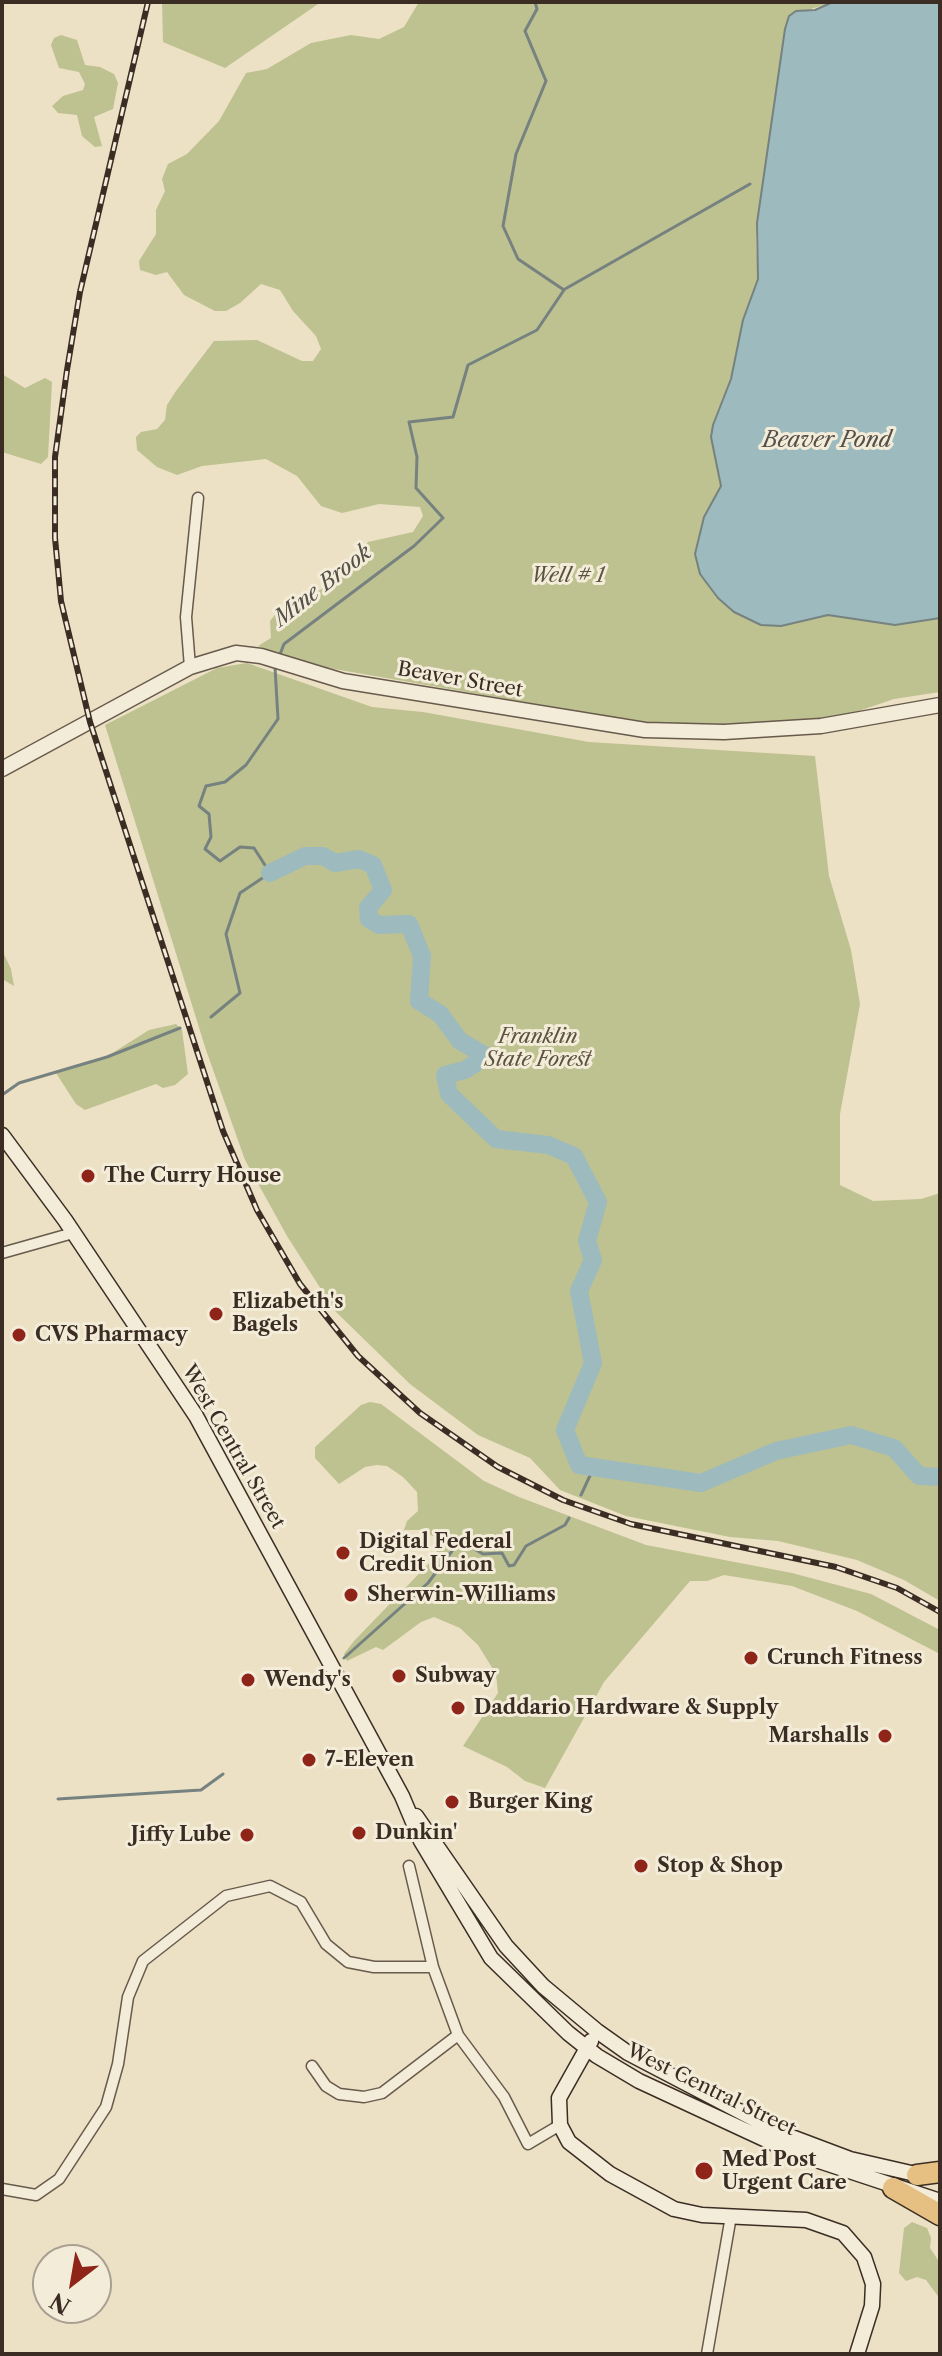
<!DOCTYPE html>
<html>
<head>
<meta charset="utf-8">
<style>
  body { margin:0 }
  #map { position:relative; width:942px; height:2356px; overflow:hidden; background:#ece1c4; font-family:"Libre Caslon Text",serif }
  canvas { display:block }
  .frame { position:absolute; inset:0; border:4px solid #3c2d24; pointer-events:none }
  .north { position:absolute; left:32px; top:2244px; width:80px; height:80px; box-sizing:border-box; background:#f3ecd9; border:2px solid #aaa091; border-radius:50%; rotate:211deg; font-size:22px; font-weight:700; line-height:32px; text-align:center; color:#3c2d24 }
  .north::after { content:''; display:block; margin:auto; width:28px; height:36px; background:#8f2418; clip-path:polygon(50% 0,100% 100%,50% 72%,0 100%) }
</style>
</head>
<body>
<div id="map">
<canvas width="942" height="2356"></canvas>
<div class="frame"></div>
<div class="north">N</div>
</div>
<script>
const ctx = document.querySelector('canvas').getContext('2d');
ctx.lineJoin = 'round';
function fillPath(path, color) { ctx.fillStyle = color; ctx.fill(path, 'evenodd'); }
const poly = rows => new Path2D(rows.map(r => 'M' + r).join(''));
function stroke(path, color, width, dash) { ctx.strokeStyle = color; ctx.lineWidth = width; ctx.lineCap = dash ? 'butt' : 'round'; ctx.setLineDash(dash || []); ctx.stroke(path); }
function drawText(font, color, halo, rows, align = 'center') {
  ctx.font = font + ' "Libre Caslon Text",serif'; ctx.lineWidth = 6; ctx.setLineDash([]); ctx.textBaseline = 'middle'; ctx.strokeStyle = halo; ctx.fillStyle = color; for (const [text, x, y, turn = 0] of rows) {
    ctx.save(); ctx.translate(x, y); ctx.rotate((+turn || 0) * Math.PI / 180); ctx.textAlign = isNaN(turn) ? turn : align; if (halo) ctx.strokeText(text, 0, 0); ctx.fillText(text, 0, 0); ctx.restore();
  }
}
const green = poly([
  [162,2,321,2,225,68,163,42],
  [419,2,833,2,789,16,785,29,756,238,758,279,743,320,731,379,713,425,711,437,721,486,704,517,695,554,700,574,718,598,734,612,761,625,781,626,828,615,895,625,940,618,940,692,894,699,838,718,724,725,639,722,317,666,258,646,271,638,270,621,278,611,336,582,368,542,413,532,423,516,420,507,379,504,342,513,321,506,297,476,266,459,202,466,177,475,157,467,137,450,136,437,141,432,157,429,165,420,167,405,176,391,214,341,257,340,302,361,313,361,321,349,316,336,293,311,280,290,261,284,240,303,226,311,215,311,184,295,167,272,156,275,140,270,139,261,156,234,156,210,165,191,162,179,168,164,187,154,219,121,246,73,267,69,311,43,351,35,379,39,404,27],
  [61,35,77,40,85,65,100,67,114,74,118,83,113,109,94,117,102,146,95,147,82,136,77,115,58,113,52,106,63,96,83,90,85,84,79,72,59,68,51,45,54,38],
  [2,374,25,388,45,378,52,382,48,457,41,464,2,452],
  [247,663,372,707,423,712,589,742,815,756,829,876,851,950,860,1004,840,1114,840,1185,873,1201,921,1199,940,1193,940,1601,904,1580,857,1560,778,1541,730,1537,626,1516,560,1490,530,1458,478,1435,410,1384,335,1311,287,1236,245,1160,206,1050,105,725,217,668],
  [2,950,11,969,14,986,2,979],
  [176,1024,182,1030,188,1074,175,1085,163,1088,156,1084,85,1110,76,1104,56,1073,103,1059,149,1030],
  [370,1402,381,1404,484,1481,519,1497,646,1545,792,1573,871,1594,940,1630,940,1654,857,1611,792,1586,724,1575,707,1581,690,1581,604,1682,545,1788,525,1781,507,1767,463,1746,498,1693,496,1674,478,1645,460,1628,434,1617,421,1622,383,1650,376,1647,347,1661,344,1654,354,1641,437,1555,435,1537,420,1530,404,1530,407,1521,418,1511,417,1492,403,1477,387,1466,377,1465,365,1467,339,1484,315,1458,315,1447,361,1405],
  [912,2222,927,2228,931,2238,930,2248,940,2263,940,2299,926,2280,917,2277,906,2281,899,2273,904,2228]
]);
const water = poly([
  [833,2,940,2,940,618,895,625,828,615,781,626,761,625,734,612,718,598,700,574,695,554,704,517,721,486,711,437,713,425,731,379,743,320,758,279,757,223,785,29,789,16,796,11,815,10,833,2]
]);
const stream = poly([
  [565,289,750,184],
  [279,657,284,644,414,546,443,518,416,488,417,457,409,422,453,417,468,365,537,330,564,290,518,259,503,226,516,154,546,81,525,31,537,9,535,2],
  [211,1017,240,993,226,934,240,893,270,873,254,848,240,847,220,861,205,849,211,837,209,814,199,806,206,786,225,782,246,765,278,719,275,667],
  [2,1095,19,1083,107,1057,180,1028],
  [581,1495,594,1467],
  [344,1658,428,1583,458,1543,462,1542,483,1554,502,1553,509,1566,514,1565,526,1546,565,1525,569,1518],
  [58,1799,201,1790,223,1774]
]);
const river = poly([
  [270,873,305,856,323,856,335,863,359,859,373,865,383,890,368,908,369,919,379,925,409,924,422,956,419,1001,440,1014,460,1041,486,1056,465,1070,445,1075,449,1094,496,1139,548,1145,574,1156,598,1202,587,1241,593,1260,579,1291,593,1363,565,1430,579,1465,701,1483,776,1451,851,1435,894,1448,919,1476,940,1477]
]);
const minor = poly([
  [190,667,186,617,198,498],
  [2,1253,73,1233],
  [409,1866,433,1967,458,2035,504,2097,528,2144,560,2125],
  [312,2066,326,2086,339,2094,364,2097,382,2093,458,2035],
  [2,2189,36,2195,59,2179,106,2107,118,2064,128,1997,143,1961,226,1896,270,1886,301,1902,326,1944,348,1962,374,1967,433,1967],
  [707,2354,731,2216]
]);
const tertiary = poly([
  [2,769,190,667,236,653,261,656,343,681,645,730,724,732,821,726,940,705]
]);
const secondary = poly([
  [2,1135,65,1220,196,1416,402,1796,421,1841,491,1958,568,2033,597,2056,639,2081,792,2152,940,2201],
  [416,1816,506,1946,543,1986,597,2031,628,2053,781,2133,850,2159,924,2176],
  [591,2041,559,2098,560,2125,569,2142,610,2174,674,2209,702,2215,806,2220,843,2233,864,2257,873,2284,872,2306,857,2354]
]);
const motorway = poly([
  [917,2175,940,2172],
  [893,2188,940,2215]
]);
const rail = poly([
  [148,2,80,292,67,370,55,457,55,538,61,601,90,722,223,1131,257,1210,300,1284,358,1356,420,1413,498,1467,563,1500,631,1524,836,1567,897,1588,940,1612]
]);
const markers = [
  [88,1176,8,"#8f2418"],
  [216,1314,8,"#8f2418"],
  [19,1335,8,"#8f2418"],
  [343,1553,8,"#8f2418"],
  [351,1595,8,"#8f2418"],
  [751,1658,8,"#8f2418"],
  [399,1676,8,"#8f2418"],
  [248,1680,8,"#8f2418"],
  [458,1708,8,"#8f2418"],
  [885,1736,8,"#8f2418"],
  [309,1760,8,"#8f2418"],
  [452,1802,8,"#8f2418"],
  [359,1833,8,"#8f2418"],
  [247,1835,8,"#8f2418"],
  [641,1866,8,"#8f2418"],
  [704,2171,10,"#8f2418"]
];
const parkNames = [
  ["Well # 1",568,576],
  ["Franklin",538,1037],
  ["State Forest",538,1060]
];
const streetNames = [
  ["Beaver Street",460,680,10],
  ["West Central Street",233,1447,60],
  ["West Central Street",711,2090,26]
];
const poiNames = [
  ["The Curry House",104,1176],
  ["Elizabeth's",232,1302],
  ["Bagels",232,1325],
  ["CVS Pharmacy",35,1335],
  ["Digital Federal",359,1542],
  ["Credit Union",359,1565],
  ["Sherwin-Williams",367,1595],
  ["Crunch Fitness",767,1658],
  ["Subway",415,1676],
  ["Wendy's",264,1680],
  ["Daddario Hardware & Supply",474,1708],
  ["Marshalls",869,1736,"right"],
  ["7-Eleven",325,1760],
  ["Burger King",468,1802],
  ["Dunkin'",375,1833],
  ["Jiffy Lube",231,1835,"right"],
  ["Stop & Shop",657,1866],
  ["Med Post",722,2160],
  ["Urgent Care",722,2183]
];
const waterNames = [
  ["Beaver Pond",827,441],
  ["Mine Brook",323,586,-38]
];
fillPath(green, '#bec190');
fillPath(water, '#9dbbbe');
stroke(water, '#768280', 2);
stroke(stream, '#768280', 3);
stroke(river, '#9dbbbe', 18);
stroke(minor, '#685a4c', 13);
stroke(tertiary, '#685a4c', 17);
stroke(secondary, '#3c2d24', 17);
stroke(motorway, '#3c2d24', 23);
stroke(minor, '#f3ecd9', 10);
stroke(tertiary, '#f3ecd9', 14);
stroke(secondary, '#f3ecd9', 14);
stroke(motorway, '#e6c082', 20);
stroke(rail, '#3c2d24', 6);
stroke(rail, '#f3ecd9', 3, [9]);
for (const [x, y, r, color] of markers) { const dot = new Path2D(); dot.arc(x, y, r, 0, 2 * Math.PI); ctx.fillStyle = color; ctx.fill(dot); stroke(dot, '#f3ecd9', 3); }
drawText('italic 20px', '#5c523f', '#f3ecd9', parkNames);
drawText('20px', '#3c2d24', '#f3ecd9', streetNames);
drawText('bold 20px', '#3c2d24', '#f3ecd9', poiNames, 'left');
drawText('italic 22px', '#54504a', '#f3ecd9', waterNames);
</script>
</body>
</html>
